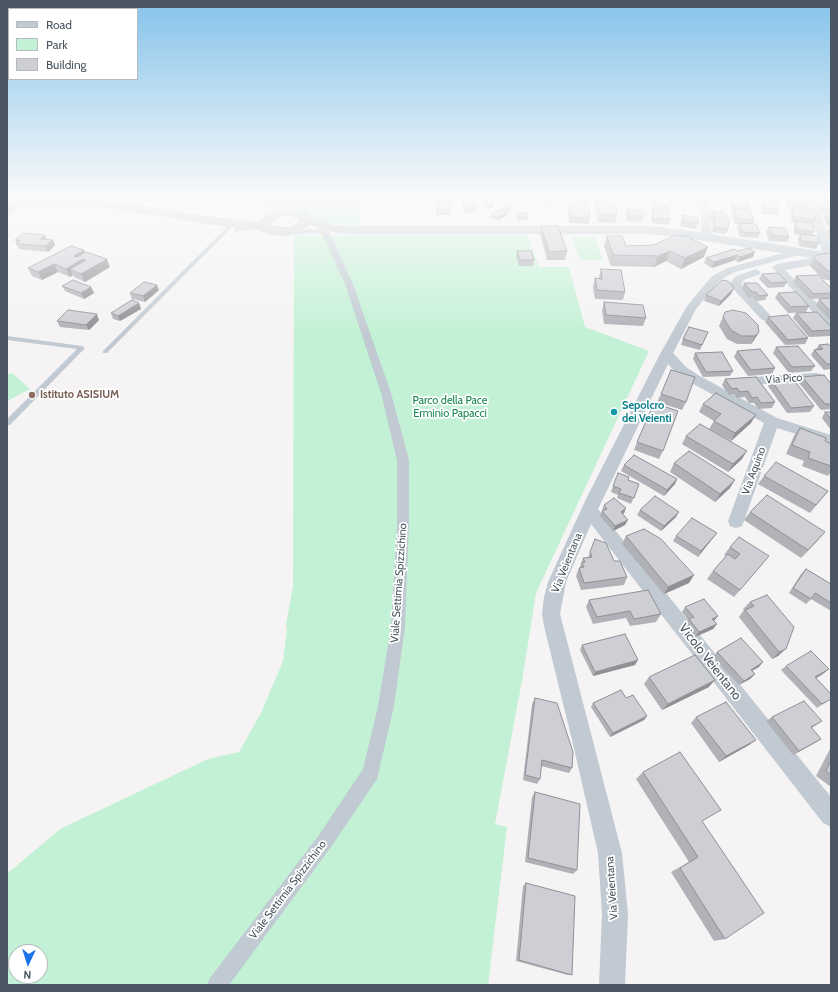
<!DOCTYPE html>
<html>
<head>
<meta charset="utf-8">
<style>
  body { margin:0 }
  #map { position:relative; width:838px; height:992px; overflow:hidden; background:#f5f3f3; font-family:Cabin,sans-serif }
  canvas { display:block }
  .frame { position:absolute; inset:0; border:8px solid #4a5661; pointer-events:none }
  .legend { position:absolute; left:8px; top:8px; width:130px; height:72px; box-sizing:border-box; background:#fff; border:1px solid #b7bbc0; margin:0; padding:5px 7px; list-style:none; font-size:12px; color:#4a5661 }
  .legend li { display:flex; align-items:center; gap:8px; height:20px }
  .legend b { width:20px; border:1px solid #b7bbc0 }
  .north { position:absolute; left:8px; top:944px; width:40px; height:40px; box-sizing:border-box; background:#fff; border:1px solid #b7bbc0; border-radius:50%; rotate:184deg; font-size:11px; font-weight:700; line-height:16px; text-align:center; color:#4a5661 }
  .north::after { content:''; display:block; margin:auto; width:14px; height:18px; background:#1a73e8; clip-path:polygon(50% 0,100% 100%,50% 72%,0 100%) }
</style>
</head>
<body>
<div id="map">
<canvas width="838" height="992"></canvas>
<div class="frame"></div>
<ul class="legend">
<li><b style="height:5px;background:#c1cad2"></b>Road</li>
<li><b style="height:11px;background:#c3f1d5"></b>Park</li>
<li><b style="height:11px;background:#cdcfd5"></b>Building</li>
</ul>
<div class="north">N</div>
</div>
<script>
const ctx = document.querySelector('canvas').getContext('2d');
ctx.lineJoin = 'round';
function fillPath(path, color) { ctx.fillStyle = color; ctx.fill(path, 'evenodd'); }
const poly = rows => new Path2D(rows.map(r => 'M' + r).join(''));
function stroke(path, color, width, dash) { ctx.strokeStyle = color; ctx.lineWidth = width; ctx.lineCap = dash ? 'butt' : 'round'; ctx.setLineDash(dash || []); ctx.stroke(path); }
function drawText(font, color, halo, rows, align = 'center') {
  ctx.font = font + ' Cabin,sans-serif'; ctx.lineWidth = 3.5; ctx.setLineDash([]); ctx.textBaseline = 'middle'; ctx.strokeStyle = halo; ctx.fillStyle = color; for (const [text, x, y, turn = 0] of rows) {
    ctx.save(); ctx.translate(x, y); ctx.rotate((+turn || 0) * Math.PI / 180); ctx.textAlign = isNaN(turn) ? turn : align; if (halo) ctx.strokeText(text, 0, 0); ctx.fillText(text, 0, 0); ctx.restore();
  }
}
const green = poly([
  [230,196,362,196,359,225,329,224,317,221,313,216,298,209,265,208,261,203],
  [507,196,549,196,554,212],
  [516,235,528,236,539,267,569,267,585,327,649,351,536,593,522,681,495,824,507,827,488,985,7,985,7,874,60,829,208,759,239,752,261,713,283,661,287,629,286,625,293,586,294,236],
  [16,952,40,952,40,976,16,976],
  [572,237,594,237,603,260,580,260],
  [12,373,30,389,7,401,7,375]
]);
const service = poly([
  [95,196,100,196,95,204,91,204,91,203,95,196],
  [232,222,236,223,107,353,103,353,103,351,232,222],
  [7,336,82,346,85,348,10,425,7,425,7,419,77,349,7,340,7,336]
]);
const pedestrian = poly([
  [241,225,255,225,272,231,284,232,309,229,328,230,353,284,391,393,409,460,409,524,405,627,394,706,377,779,331,847,229,985,207,985,210,978,319,835,363,769,378,706,391,627,397,524,397,460,381,393,345,284,322,234,309,233,284,236,271,235,254,229,234,232,234,228,241,225]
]);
const minor = poly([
  [613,196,652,196,700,199,699,196,709,196,712,237,707,240,702,237,700,205,617,199,613,196],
  [806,196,816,196,831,246,831,260,823,263,785,270,831,318,831,329,827,328,772,267,777,264,823,256,806,196],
  [19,200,22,201,24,203,22,205,10,215,7,216,7,208,19,200],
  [798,249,803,252,802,254,735,272,720,280,696,309,673,353,686,367,698,375,777,418,831,435,831,445,777,428,744,521,742,526,736,528,730,526,728,521,764,423,688,381,676,373,668,364,598,509,831,797,831,827,823,823,591,524,566,582,560,614,622,853,628,914,625,985,599,985,602,914,598,853,572,740,544,626,542,614,544,597,548,582,586,499,660,354,687,306,712,276,727,268,798,249],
  [756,269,761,272,760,274,744,280,741,284,772,317,770,320,766,321,762,320,729,284,736,276,756,269],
  [816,373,821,374,823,377,821,380,737,386,732,385,730,382,732,379,737,378,816,373]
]);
const tertiary = poly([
  [71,198,101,199,214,217,259,222,266,213,279,209,290,208,306,212,310,216,332,225,347,226,650,226,686,230,831,253,831,261,686,238,650,234,347,234,330,232,310,225,296,233,283,235,260,230,214,225,101,207,71,206,7,208,7,200,71,198],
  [281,216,290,216,300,220,297,223,289,227,283,227,273,225,271,222,281,216]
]);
const wall = poly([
  [75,196,85,196,83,198],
  [436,196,451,209,451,215,436,215],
  [489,196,500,196,500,198,488,198],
  [571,196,588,196,587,203,577,202,577,201,572,201],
  [597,196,614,196,617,215,615,223,598,222,595,203],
  [659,196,671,196,671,199,659,198],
  [711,196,744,196,744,198,750,208,749,210,754,220,753,224,760,233,758,238,740,237,737,228,739,224,735,224,732,214,733,212,732,212,729,203,730,199,725,198,724,201,712,200],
  [762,196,769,196,779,210,777,215,762,214,760,201],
  [787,196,801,196,809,205,807,209,816,220,813,224,814,232,812,236,819,243,816,249,799,246,798,239,800,235,794,234,794,226,795,223,792,222,790,213,792,209,787,208,786,200],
  [814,196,831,196,831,200,829,202],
  [653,198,670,206,668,212,651,210,652,203],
  [463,200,476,207,476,213,464,213,463,205],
  [821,201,831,203,831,239,829,239,827,231,830,226,827,226,824,218,826,214,820,213,819,207],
  [494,203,493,206,489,209,482,206,482,204],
  [569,203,590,218,589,224,569,223,568,208],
  [503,206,510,209,510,212,508,212,508,214,498,220,491,218,491,215,502,210],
  [627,209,644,217,642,222,626,221,626,214],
  [653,210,670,219,669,225,652,223,651,216],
  [712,211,728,229,726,234,712,232,713,223,710,216],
  [517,213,527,218,527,220,517,220],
  [683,215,698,223,696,229,680,226],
  [541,226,567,251,565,260,547,260,540,234],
  [769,227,789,237,787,242,769,241,766,232],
  [607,236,626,246,654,245,704,257,681,269,666,261,654,267,611,266,604,246],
  [15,240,53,240,55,245,48,252,19,249],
  [517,251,534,260,533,266,519,266,516,256],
  [738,251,753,257,738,262,735,260,712,268,704,263,706,258],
  [85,253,110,267,85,282,74,277,73,275,70,277,58,272,42,280,32,276,28,268],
  [831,253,831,281,823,279,810,266,814,258],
  [601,269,625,292,623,300,595,299,593,287,595,278,599,279,599,277],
  [762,274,787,282,784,287,768,288,759,279],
  [796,276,831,288,831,298,810,299,793,282],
  [744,283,768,295,765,300,756,301,753,297,749,298,742,289],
  [62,286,91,287,94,293,84,299,65,291],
  [734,288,731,294,719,306,704,301,706,295],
  [159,290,145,302,132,299,130,293],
  [778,293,809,306,806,312,788,313,775,298],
  [831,298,831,319,829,319,816,305,819,299],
  [604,302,646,318,643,326,604,324,602,310],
  [139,303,141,309,120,321,113,319,111,313],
  [725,312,759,332,754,340,751,344,737,344,727,339,719,326],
  [796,313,831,327,831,334,830,336,809,337,793,318],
  [768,317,808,338,805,344,785,345,765,322],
  [99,320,89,330,60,327,57,321],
  [708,332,700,350,681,345,683,339],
  [819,345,831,347,831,369,824,370,811,355,814,350,816,349],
  [776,347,815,366,811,371,789,373,773,353],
  [737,351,775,368,772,374,748,376,734,357],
  [695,353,733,371,730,376,703,377,693,359],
  [802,377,831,384,831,409,821,410,799,383],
  [725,379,775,402,772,408,758,409,754,403,749,403,745,397,737,398,734,394,729,395,722,385],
  [771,380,814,406,810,412,787,413,768,386],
  [661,394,686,402,682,410,657,402],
  [703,404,751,423,731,441,709,429,714,421,699,412],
  [825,412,831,412,831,430,822,418],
  [800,428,825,441,831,444,831,472,828,476,802,466,804,461,786,454,794,436],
  [686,436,742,459,728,472,682,444],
  [637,442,663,451,659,459,634,450],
  [674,463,730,488,715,502,670,472],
  [624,465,677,479,675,484,664,496,621,471],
  [618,473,628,480,639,484,631,504,617,498,618,495,611,492],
  [764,476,828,491,810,513,758,484],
  [604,505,626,508,624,513,623,514,625,525,613,531,600,516],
  [640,510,676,517,661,531,637,515],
  [750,512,818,540,801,558,744,520],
  [717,533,713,538,698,557,673,541,676,536],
  [626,536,694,575,689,583,664,594,622,544],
  [730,547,769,556,734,597,707,579,713,571,726,556,724,555],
  [590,552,627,577,624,585,581,590,576,576,579,568,580,568,580,566,583,558,588,558],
  [806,569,831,584,831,611,811,599,806,604,789,593,801,574],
  [589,600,661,614,656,622,630,626,626,618,593,624,586,607],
  [750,602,794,627,778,656,772,659,739,617,744,610,743,609],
  [685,607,714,621,717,624,713,629,695,637,685,624,688,620,682,612],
  [582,645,635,665,593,676,580,650],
  [717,652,759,667,752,671,755,674,750,679,739,685,713,657],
  [786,666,829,669,816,678,831,694,831,699,817,708,781,670],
  [649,677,709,687,662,710,644,684],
  [535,698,572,768,569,773,541,766,540,779,537,784,523,780,532,704],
  [626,698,647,716,644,720,610,737,591,707,593,703],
  [696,717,756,740,749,745,719,762,691,723],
  [772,717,822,721,812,728,821,739,793,755,766,721],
  [831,747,831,787,816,776],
  [643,772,702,822,725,939,714,941,671,872,689,862,636,779],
  [535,792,577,870,573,874,525,862,532,797],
  [526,883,572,975,568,975,516,961,523,886]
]);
const shadedWall = poly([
  [494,203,493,206,489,209,489,206],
  [508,212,508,214,498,220,498,218],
  [45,235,47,240,40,239],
  [53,240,55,245,48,252,45,246],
  [708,247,704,257,681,269,685,258],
  [84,250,88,258,83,259,87,267,70,269,73,275,70,277,66,269,74,256],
  [670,251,666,261,654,267,658,256],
  [755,252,753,257,738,262,740,257],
  [737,255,735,260,712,268,714,262],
  [107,259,110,267,85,282,81,274],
  [54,264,58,272,42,280,38,272],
  [157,285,159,290,145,302,143,296],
  [91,287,94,293,84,299,81,293],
  [734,288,731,294,719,306,721,301],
  [139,303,141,309,120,321,118,316],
  [97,314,99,320,89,330,86,325],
  [759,332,754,340,751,344,755,336],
  [756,415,751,423,731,441,735,433],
  [747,451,742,459,728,472,733,464],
  [677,479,675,484,664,496,667,490],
  [735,480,730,488,715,502,720,494],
  [626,508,624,513,618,517,621,512],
  [679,512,676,517,661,531,664,526],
  [628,520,625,525,613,531,615,526],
  [825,532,818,540,801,558,808,550],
  [717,533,713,538,698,557,701,551],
  [694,575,689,583,664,594,668,587],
  [718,616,714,621,708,624,712,619],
  [717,624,713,629,695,637,699,632],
  [786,649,778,656,772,659,779,652],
  [638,660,635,665,593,676,595,672],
  [763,662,759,667,746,674,751,670],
  [829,669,823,674,810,682,815,677],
  [755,674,750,679,739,685,744,681],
  [715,680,709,687,662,710,668,704],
  [647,716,644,720,610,737,613,733],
  [821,739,815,743,793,755,799,751],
  [756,740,749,745,719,762,726,756]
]);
const building = poly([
  [436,196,451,196,451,209,437,209,436,196],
  [578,196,588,196,588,198,578,197,578,196],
  [597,196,614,196,617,215,599,214,597,196],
  [762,196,776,197,779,210,764,208,762,196],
  [789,196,807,197,809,205,790,203,789,196],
  [731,197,746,199,750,208,734,207,731,197],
  [653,198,670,200,670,206,653,204,653,198],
  [463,200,475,200,476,207,464,208,463,200],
  [486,201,494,203,489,206,482,204,486,201],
  [821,201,831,203,831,209,823,208,821,201],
  [569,203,588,204,590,218,570,217,569,203],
  [503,206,510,206,510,209,503,209,503,206],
  [792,208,813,210,816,220,795,217,792,208],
  [500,209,508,212,498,218,491,215,500,209],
  [627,209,643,210,644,217,628,215,627,209],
  [734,209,750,210,754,220,737,219,734,209],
  [653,210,669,212,670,219,653,218,653,210],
  [712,211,725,212,729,220,728,229,714,227,715,217,712,211],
  [517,213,526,213,527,218,517,217,517,213],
  [827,213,831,213,831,221,830,221,827,213],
  [683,215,699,218,698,223,682,221,683,215],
  [796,221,813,224,814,232,796,229,796,221],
  [739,223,756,224,760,233,743,232,739,223],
  [541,226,558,226,567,251,549,252,541,226],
  [769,227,785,228,789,237,772,235,769,227],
  [23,233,45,235,40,239,53,240,45,246,16,244,20,240,15,240,23,233],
  [800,234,818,236,819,243,801,241,800,234],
  [675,235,688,237,708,247,685,258,670,251,658,256,613,255,607,236,622,236,626,246,654,245,675,235],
  [71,246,84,250,74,256,77,257,86,252,107,259,81,274,70,269,86,260,83,259,66,269,54,264,38,272,28,268,71,246],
  [749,248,755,252,740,257,737,255,714,262,706,258,734,249,738,251,749,248],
  [517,251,531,251,534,260,520,260,517,251],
  [831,253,831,272,828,271,814,258,816,255,831,253],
  [601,269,621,270,625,292,597,290,595,278,602,279,601,269],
  [778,273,787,282,771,283,762,274,778,273],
  [818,275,831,288,831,293,814,294,796,276,818,275],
  [73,280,91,287,81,293,62,286,73,280],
  [722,280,728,281,734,288,721,301,706,295,722,280],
  [144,282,157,285,143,296,130,293,144,282],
  [744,283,757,283,768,295,759,296,756,292,752,292,744,283],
  [796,292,809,306,791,307,778,293,796,292],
  [831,298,831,312,819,299,831,298],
  [132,300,139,303,118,316,111,313,132,300],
  [604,302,643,305,646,318,606,315,604,302],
  [68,310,97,314,86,325,57,321,68,310],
  [733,310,746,313,758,325,759,332,755,336,741,336,731,330,723,317,725,312,733,310],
  [817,312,831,327,831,330,812,331,796,313,817,312],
  [788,315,808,338,788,340,768,317,788,315],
  [689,327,708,332,702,345,683,339,689,327],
  [828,344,831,347,831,364,827,364,814,350,823,349,819,345,828,344],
  [798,346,815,366,792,367,776,347,798,346],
  [760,349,775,368,751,370,737,351,760,349],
  [722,352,733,371,706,372,695,353,722,352],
  [671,370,695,377,686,402,661,394,671,370],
  [824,375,831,384,831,404,825,404,802,377,824,375],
  [756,377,775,402,761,403,757,397,752,398,748,391,740,392,737,388,732,389,725,379,756,377],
  [793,379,814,406,791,408,771,380,793,379],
  [716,393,756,415,735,433,714,421,721,414,703,404,716,393],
  [654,403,678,411,663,451,637,442,654,403],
  [825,412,831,412,831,419,825,412],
  [700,424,747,451,733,464,686,436,700,424],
  [800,428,826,438,825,441,831,444,831,466,808,458,810,452,792,445,800,428],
  [689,451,735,480,720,494,674,463,689,451],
  [634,455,677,479,667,490,624,465,634,455],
  [776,462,828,491,816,505,764,476,776,462],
  [618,473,629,477,628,480,639,484,634,498,619,493,621,489,613,486,618,473],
  [767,495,825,532,808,550,750,512,767,495],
  [655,496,679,512,664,526,640,510,655,496],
  [614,498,626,508,621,512,628,520,615,526,602,511,607,509,604,505,614,498],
  [692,518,717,533,701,551,676,536,692,518],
  [644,529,661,539,694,575,668,587,626,536,644,529],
  [739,537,769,556,740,590,713,571,728,554,735,559,740,554,730,547,739,537],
  [595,539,606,543,614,561,620,561,627,577,584,583,579,568,584,567,582,563,585,562,583,558,592,557,590,552,595,539],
  [806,569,831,584,831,603,815,593,811,599,793,588,806,569],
  [648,590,661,614,634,619,630,611,597,617,589,600,648,590],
  [767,595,794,627,786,649,779,652,745,610,754,606,750,602,767,595],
  [704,599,718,616,712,619,717,624,699,632,689,619,694,617,685,607,704,599],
  [625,634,638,660,595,672,582,645,625,634],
  [741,638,763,662,751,670,755,674,744,681,717,652,741,638],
  [811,651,829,669,815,677,831,694,831,699,822,704,786,666,811,651],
  [695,655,715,680,668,704,649,677,695,655],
  [621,690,626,698,633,695,647,716,613,733,593,703,621,690],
  [535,698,557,703,573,752,572,768,542,760,540,779,525,775,535,698],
  [804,701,822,721,811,727,821,739,799,751,772,717,804,701],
  [726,702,756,740,726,756,696,717,726,702],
  [680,752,721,810,702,821,764,913,725,939,680,868,698,857,643,772,680,752],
  [831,760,831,775,826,771,831,760],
  [535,792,580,804,577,870,528,858,535,792],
  [526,883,575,896,572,975,519,960,526,883]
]);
const markers = [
  [32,395,4,"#8d6e63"],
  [614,412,4,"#0f9aa8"]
];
const streetNames = [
  ["Via Pico",784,379,-4],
  ["Via Aquino",754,471,-70],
  ["Via Veientana",567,563,-68],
  ["Viale Settimia Spizzichino",399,583,-86],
  ["Via Veientana",612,888,-94],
  ["Viale Settimia Spizzichino",288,890,-53]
];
const educationNames = [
  ["Istituto ASISIUM",40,395]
];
const parkNames = [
  ["Parco della Pace",450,401],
  ["Erminio Papacci",450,414]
];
const cultureNames = [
  ["Sepolcro",622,406],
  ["dei Veienti",622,419]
];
const nearStreetnames = [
  ["Vicolo Veientano",710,662,52]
];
fillPath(green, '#c3f1d5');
fillPath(service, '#c1cad2');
fillPath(pedestrian, '#c1cad2');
fillPath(minor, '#c1cad2');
fillPath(tertiary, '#c1cad2');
fillPath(wall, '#b0b2b7');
fillPath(shadedWall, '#909195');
fillPath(building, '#cdcfd5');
stroke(building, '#909195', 1);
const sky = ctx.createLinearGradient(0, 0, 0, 335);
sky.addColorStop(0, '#85c3ea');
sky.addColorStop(0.59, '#fafafa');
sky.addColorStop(1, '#fafafa00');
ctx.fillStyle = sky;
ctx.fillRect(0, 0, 838, 335);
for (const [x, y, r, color] of markers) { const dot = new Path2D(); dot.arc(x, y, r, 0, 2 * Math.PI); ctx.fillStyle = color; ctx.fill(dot); stroke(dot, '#fff', 1.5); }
drawText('11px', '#4a5661', '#fff', streetNames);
drawText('bold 11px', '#785e54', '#fff', educationNames, 'left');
drawText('11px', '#17864f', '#fff', parkNames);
drawText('bold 11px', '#0d838f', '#fff', cultureNames, 'left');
drawText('13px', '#4a5661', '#fff', nearStreetnames);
</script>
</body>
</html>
